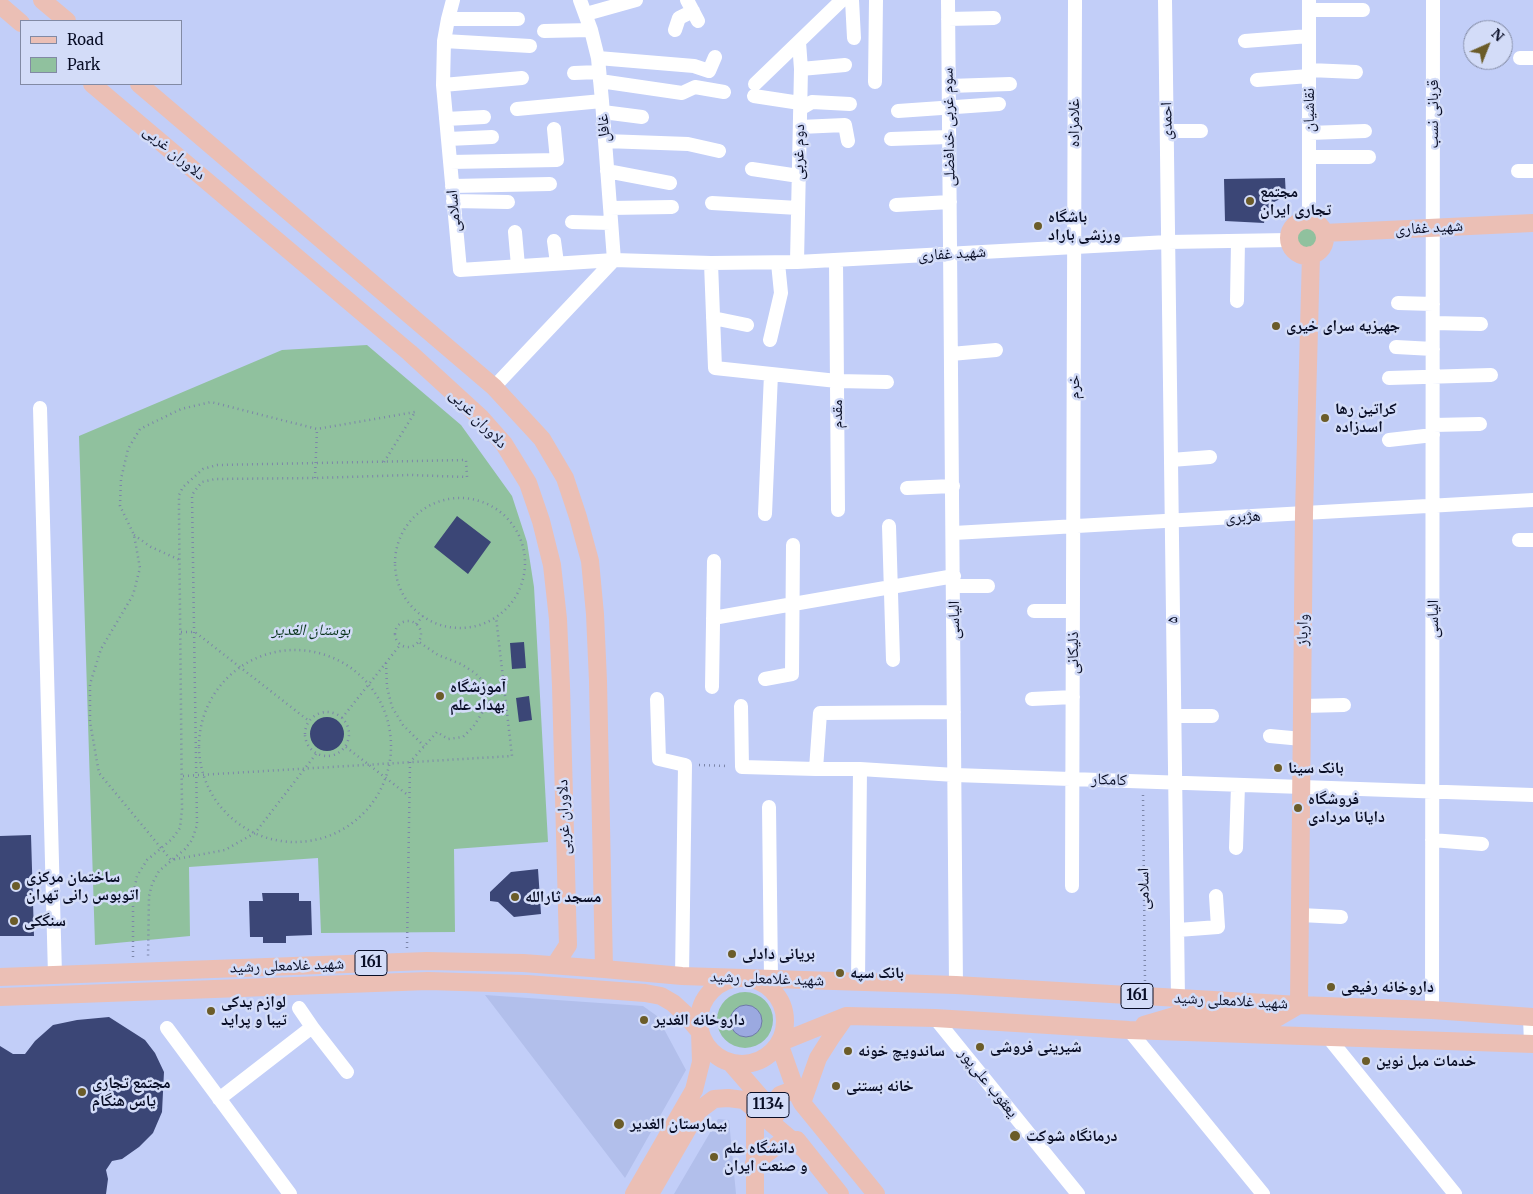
<!DOCTYPE html>
<html>
<head>
<meta charset="utf-8">
<style>
  body { margin:0 }
  #map { position:relative; width:1533px; height:1194px; overflow:hidden; background:#c2cef8; font-family:Merriweather,serif }
  canvas { display:block }
  .legend { position:absolute; left:20px; top:20px; width:162px; height:65px; box-sizing:border-box; background:#d3dcf8; border:1px solid #828aa4; margin:0; padding:6px 9px; list-style:none; font-size:15px; color:#090e26 }
  .legend li { display:flex; align-items:center; gap:10px; height:25px }
  .legend b { width:25px; border:1px solid #828aa4 }
  .north { position:absolute; left:1463px; top:20px; width:50px; height:50px; box-sizing:border-box; background:#d3dcf8; border:1px solid #828aa4; border-radius:50%; rotate:44deg; font-size:14px; font-weight:700; line-height:20px; text-align:center; color:#090e26 }
  .north::after { content:''; display:block; margin:auto; width:18px; height:22px; background:#6b5c29; clip-path:polygon(50% 0,100% 100%,50% 72%,0 100%) }
</style>
</head>
<body>
<div id="map">
<canvas width="1533" height="1194"></canvas>
<ul class="legend">
<li><b style="height:6px;background:#ebbfb5"></b>Road</li>
<li><b style="height:14px;background:#90c19e"></b>Park</li>
</ul>
<div class="north">N</div>
</div>
<script>
const ctx = document.querySelector('canvas').getContext('2d');
ctx.lineJoin = 'round';
function fillPath(path, color) { ctx.fillStyle = color; ctx.fill(path, 'evenodd'); }
const poly = rows => new Path2D(rows.map(r => 'M' + r).join(''));
function stroke(path, color, width, dash) { ctx.strokeStyle = color; ctx.lineWidth = width; ctx.lineCap = dash ? 'butt' : 'round'; ctx.setLineDash(dash || []); ctx.stroke(path); }
function drawText(font, color, halo, rows, align = 'center') {
  ctx.font = font + ' Merriweather,"Noto Naskh Arabic",serif'; ctx.lineWidth = 5; ctx.setLineDash([]); ctx.textBaseline = 'middle'; ctx.strokeStyle = halo; ctx.fillStyle = color; for (const [text, x, y, turn = 0] of rows) {
    ctx.save(); ctx.translate(x, y); ctx.rotate((+turn || 0) * Math.PI / 180); ctx.textAlign = isNaN(turn) ? turn : align; if (halo) ctx.strokeText(text, 0, 0); ctx.fillText(text, 0, 0); ctx.restore();
  }
}
const built = poly([
  [485,995,643,1006,657,1016,686,1070,625,1178],
  [718,1119,729,1120,736,1194,674,1194]
]);
const green = poly([
  '1295 238a12 12 0 1 1 24 0a12 12 0 1 1-24 0Z',
  [367,345,461,425,512,496,527,542,534,587,548,842,454,849,455,932,321,933,318,858,189,867,190,936,95,945,79,436,282,350],
  '717 1020a28 28 0 1 1 56 0a28 28 0 1 1-56 0Z'
]);
const water = poly([
  '730 1021a16 16 0 1 1 32 0a16 16 0 1 1-32 0Z'
]);
const building = poly([
  [1285,178,1286,198,1280,199,1272,203,1266,212,1264,223,1225,221,1224,179],
  [457,516,491,542,468,574,434,547],
  [524,642,526,668,512,669,510,643],
  [529,696,532,720,519,722,516,698],
  '310 734a17 17 0 1 1 34 0a17 17 0 1 1-34 0Z',
  [31,835,34,936,0,936,0,836],
  [538,869,541,914,514,917,498,902,490,901,490,892,511,872],
  [262,893,299,893,299,901,311,901,312,935,286,936,286,943,263,943,263,937,250,937,249,901,263,901],
  [109,1017,145,1040,155,1053,164,1072,162,1112,153,1133,139,1147,122,1159,112,1161,106,1170,108,1179,106,1194,0,1194,0,1046,13,1054,25,1054,35,1041,53,1025,77,1020]
]);
const path = poly([
  [384,462,415,412],
  [315,478,317,429],
  '395 563a65 65 0 1 1 130 0a65 65 0 1 1-130 0Z',
  [134,535,151,547,180,560],
  '395 634a13 13 0 1 1 26 0a13 13 0 1 1-26 0Z',
  [416,624,423,616],
  [181,632,195,632,309,721],
  '199 746a96 96 0 1 1 192 0a96 96 0 1 1-192 0Z',
  [386,663,387,687,392,707,403,725,424,746],
  '305 734a22 22 0 1 1 44 0a22 22 0 1 1-44 0Z',
  [342,718,400,645],
  [346,747,409,796],
  [316,754,255,833,225,850,171,860,99,773,90,722,90,684,101,649,133,595,140,568,134,535,120,506,121,479,128,449,140,429,181,409,211,402,317,429,415,412],
  [699,765,728,766],
  [183,776,512,756,496,617],
  [1143,795,1145,982],
  [407,948,410,762,437,732,448,739,463,737,473,727,490,701,486,684,475,673,461,664,438,655,419,642],
  [133,957,133,896,137,876,147,860,172,839,180,828,182,809,179,512,179,495,183,487,203,469,217,465,466,460,467,477,410,475,315,478,215,479,202,482,197,488,192,495,197,825,192,840,185,849,159,871,152,884,149,896,148,958]
]);
const minor = poly([
  [453,0,448,19,444,41,443,85,460,270,614,260,711,263,797,262,1168,242,1289,240],
  [580,0,591,30,598,58,602,101,614,260],
  [687,0,698,21],
  [852,0,854,38],
  [948,0,956,985],
  [1165,0,1178,998],
  [1309,10,1363,10],
  [586,14,636,0],
  [448,19,518,19],
  [948,19,994,18],
  [675,30,679,18,693,11],
  [544,31,591,30],
  [444,41,530,46],
  [1245,41,1309,36],
  [598,58,694,66,709,71,715,57],
  [1520,58,1533,58],
  [801,69,845,65],
  [1309,70,1356,72],
  [574,73,599,72],
  [1257,80,1309,76],
  [600,81,682,93,695,87,724,92],
  [875,82,876,0],
  [755,84,842,0],
  [443,85,522,78],
  [949,86,1010,84],
  [754,96,800,103],
  [517,109,602,101],
  [800,109,812,102,850,104],
  [898,111,999,104],
  [603,112,642,117],
  [446,119,484,117],
  [800,127,845,125,848,141],
  [1167,131,1201,131],
  [1309,133,1365,131],
  [448,139,492,137],
  [891,139,949,137],
  [605,141,688,144,719,151],
  [1309,157,1369,157],
  [450,162,557,160,554,129],
  [752,169,799,176],
  [607,171,670,183],
  [1518,171,1533,171],
  [452,186,550,184],
  [453,201,508,202],
  [712,203,798,208],
  [896,205,950,202],
  [610,208,672,207],
  [1309,220,1309,0],
  [572,222,611,223],
  [515,232,518,266],
  [554,241,557,263],
  [836,260,838,510],
  [797,262,801,69,799,42],
  [711,263,715,368,837,381,887,382],
  [1237,301,1238,241],
  [1398,303,1433,304],
  [713,318,747,325],
  [1433,323,1481,324],
  [770,340,781,293,778,263],
  [1396,347,1433,349],
  [951,354,996,350],
  [1389,378,1491,375],
  [494,387,614,260],
  [40,408,55,975],
  [1433,425,1480,424],
  [1389,440,1433,435],
  [1171,460,1210,457],
  [907,488,953,486],
  [765,514,771,374],
  [889,526,893,660],
  [954,533,1533,500],
  [1519,540,1533,540],
  [954,586,988,586],
  [1034,611,1073,611],
  [713,618,954,576],
  [765,679,792,674,793,545],
  [712,687,714,561],
  [657,699,659,759,685,765,682,976],
  [1032,699,1073,697],
  [741,706,742,767,816,769,860,769,955,775,1533,795],
  [1302,706,1344,705],
  [1175,716,1212,716],
  [1270,736,1302,739],
  [816,769,820,713,954,712],
  [769,807,771,979],
  [1432,840,1482,844],
  [1236,848,1238,785],
  [1072,886,1075,0],
  [1300,915,1341,917],
  [1178,930,1218,927,1216,896],
  [858,982,860,769],
  [299,1008,312,1027],
  [1432,1010,1433,0],
  [1530,1017,1531,1044],
  [935,1018,1078,1194],
  [167,1028,290,1194],
  [1129,1030,1263,1194],
  [1328,1037,1455,1194],
  [219,1099,312,1027,347,1072]
]);
const major = poly([
  [42,0,67,21],
  [0,5,21,23],
  [92,84,410,353,481,418,504,444,528,483,541,521,552,565,558,619,561,686,568,945,555,965],
  [139,84,494,387,542,439,565,478,578,517,590,561,595,614,598,681,604,969],
  '1289 238a18 18 0 1 1 36 0a18 18 0 1 1-36 0Z',
  [1324,233,1533,223],
  [0,977,427,961,523,963,604,969,682,976,956,985,1299,1005,1432,1010,1533,1017],
  '699 1021a43 43 0 1 1 86 0a43 43 0 1 1-86 0Z',
  [0,997,428,981,527,984,645,993,661,996,673,1003,685,1014,700,1032,701,1062,694,1090,634,1194],
  [1144,1025,1178,1015,1275,1019,1299,1005,1304,513,1311,255],
  [730,1062,776,1115],
  [802,1103,818,1058,832,1036,846,1016],
  [772,1110,775,1102,780,1095,788,1092,796,1091],
  [797,1140,840,1194],
  [754,1163,788,1137],
  [650,1194,698,1111,714,1099,728,1098,744,1100,788,1137,804,1149],
  [755,1194,755,1108],
  [876,1194,802,1103,796,1091,779,1043,846,1016,935,1018,1129,1030,1533,1044]
]);
const markers = [
  [1250,201,5,"#6b5c29"],
  [1038,226,5,"#6b5c29"],
  [1276,326,5,"#6b5c29"],
  [1325,418,5,"#6b5c29"],
  [440,696,5,"#6b5c29"],
  [1278,768,5,"#6b5c29"],
  [1298,808,5,"#6b5c29"],
  [16,886,5,"#6b5c29"],
  [515,897,5,"#6b5c29"],
  [14,921,5,"#6b5c29"],
  [732,954,5,"#6b5c29"],
  [840,973,5,"#6b5c29"],
  [1331,987,5,"#6b5c29"],
  [211,1011,5,"#6b5c29"],
  [644,1020,5,"#6b5c29"],
  [980,1047,5,"#6b5c29"],
  [848,1051,5,"#6b5c29"],
  [1366,1061,5,"#6b5c29"],
  [836,1086,5,"#6b5c29"],
  [82,1092,5,"#6b5c29"],
  [619,1124,6,"#6b5c29"],
  [1015,1136,6,"#6b5c29"],
  [714,1157,5,"#6b5c29"]
];
const shields = [
  [371,963,32],
  [1137,996,32],
  [768,1105,42]
];
const shieldNames = [
  ["161",371,963],
  ["161",1137,996],
  ["1134",768,1105]
];
const streetNames = [
  ["نقاشیان",1309,110,-90],
  ["قربانی نسب",1433,114,-90],
  ["احمدی",1167,121,-91],
  ["غلامزاده",1074,123,-90],
  ["سوم غربی خدافضلی",949,127,-91],
  ["غافل",604,128,-94],
  ["دوم غربی",799,152,-89],
  ["دلاوران غربی",174,153,40],
  ["اسلامی",454,211,-95],
  ["شهید غفاری",1429,228,-3],
  ["شهید غفاری",952,254,-3],
  ["خرم",1074,387,-90],
  ["مقدم",837,414,-90],
  ["دلاوران غربی",478,419,46],
  ["هژبری",1243,517,-3],
  ["الیاسی",1433,619,-90],
  ["الیاسی",954,620,-90],
  ["۵",1173,620,-91],
  ["وارباز",1303,630,-89],
  ["ذلیکانی",1073,653,-90],
  ["کامکار",1109,780,2],
  ["دلاوران غربی",564,817,-92],
  ["اسلامی",1144,889,-91],
  ["شهید غلامعلی رشید",287,966,-2],
  ["شهید غلامعلی رشید",767,979,2],
  ["شهید غلامعلی رشید",1231,1001,3],
  ["یعقوب علی‌پور",988,1083,51]
];
const poiNames = [
  ["مجتمع",1260,192],
  ["تجاری ایران",1260,210],
  ["باشگاه",1048,217],
  ["ورزشی باراد",1048,235],
  ["جهیزیه سرای خیری",1286,326],
  ["کراتین رها",1335,409],
  ["اسدزاده",1335,427],
  ["آموزشگاه",450,687],
  ["بهداد علم",450,705],
  ["بانک سینا",1288,768],
  ["فروشگاه",1308,799],
  ["دایانا مردادی",1308,817],
  ["ساختمان مرکزی",26,877],
  ["اتوبوس رانی تهران",26,895],
  ["مسجد ثارالله",525,897],
  ["سنگکی",24,921],
  ["بریانی دادلی",742,954],
  ["بانک سپه",850,973],
  ["داروخانه رفیعی",1341,987],
  ["لوازم یدکی",221,1002],
  ["تیبا و پراید",221,1020],
  ["داروخانه الغدیر",654,1020],
  ["شیرینی فروشی",990,1047],
  ["ساندویچ خونه",858,1051],
  ["خدمات مبل نوین",1376,1061],
  ["مجتمع تجاری",92,1083],
  ["یاس هنگام",92,1101],
  ["خانه بستنی",846,1086],
  ["بیمارستان الغدیر",630,1124],
  ["درمانگاه شوکت",1026,1136],
  ["دانشگاه علم",724,1148],
  ["و صنعت ایران",724,1166]
];
const parkNames = [
  ["بوستان الغدیر",311,630]
];
fillPath(built, '#b2bfeb');
fillPath(green, '#90c19e');
fillPath(water, '#9ba9e0');
stroke(water, '#6f7aa8', 1);
fillPath(building, '#3b4676');
stroke(path, '#7c86a9', 2.5, [1, 4]);
stroke(minor, '#fff', 14);
stroke(major, '#ebbfb5', 18);
for (const [x, y, r, color] of markers) { const dot = new Path2D(); dot.arc(x, y, r, 0, 2 * Math.PI); ctx.fillStyle = color; ctx.fill(dot); stroke(dot, '#d3dcf8', 2); }
for (const [x, y, w] of shields) { const box = new Path2D(); box.roundRect(x - w / 2, y - 12.5, w, 25, 4); ctx.fillStyle = '#d3dcf8'; ctx.fill(box); stroke(box, '#090e26', 1); }
drawText('bold 15px', '#090e26', null, shieldNames);
drawText('16px', '#090e26', '#d3dcf8', streetNames);
drawText('bold 16px', '#090e26', '#d3dcf8', poiNames, 'left');
drawText('italic 16px', '#073319', '#d3dcf8', parkNames);
</script>
</body>
</html>
